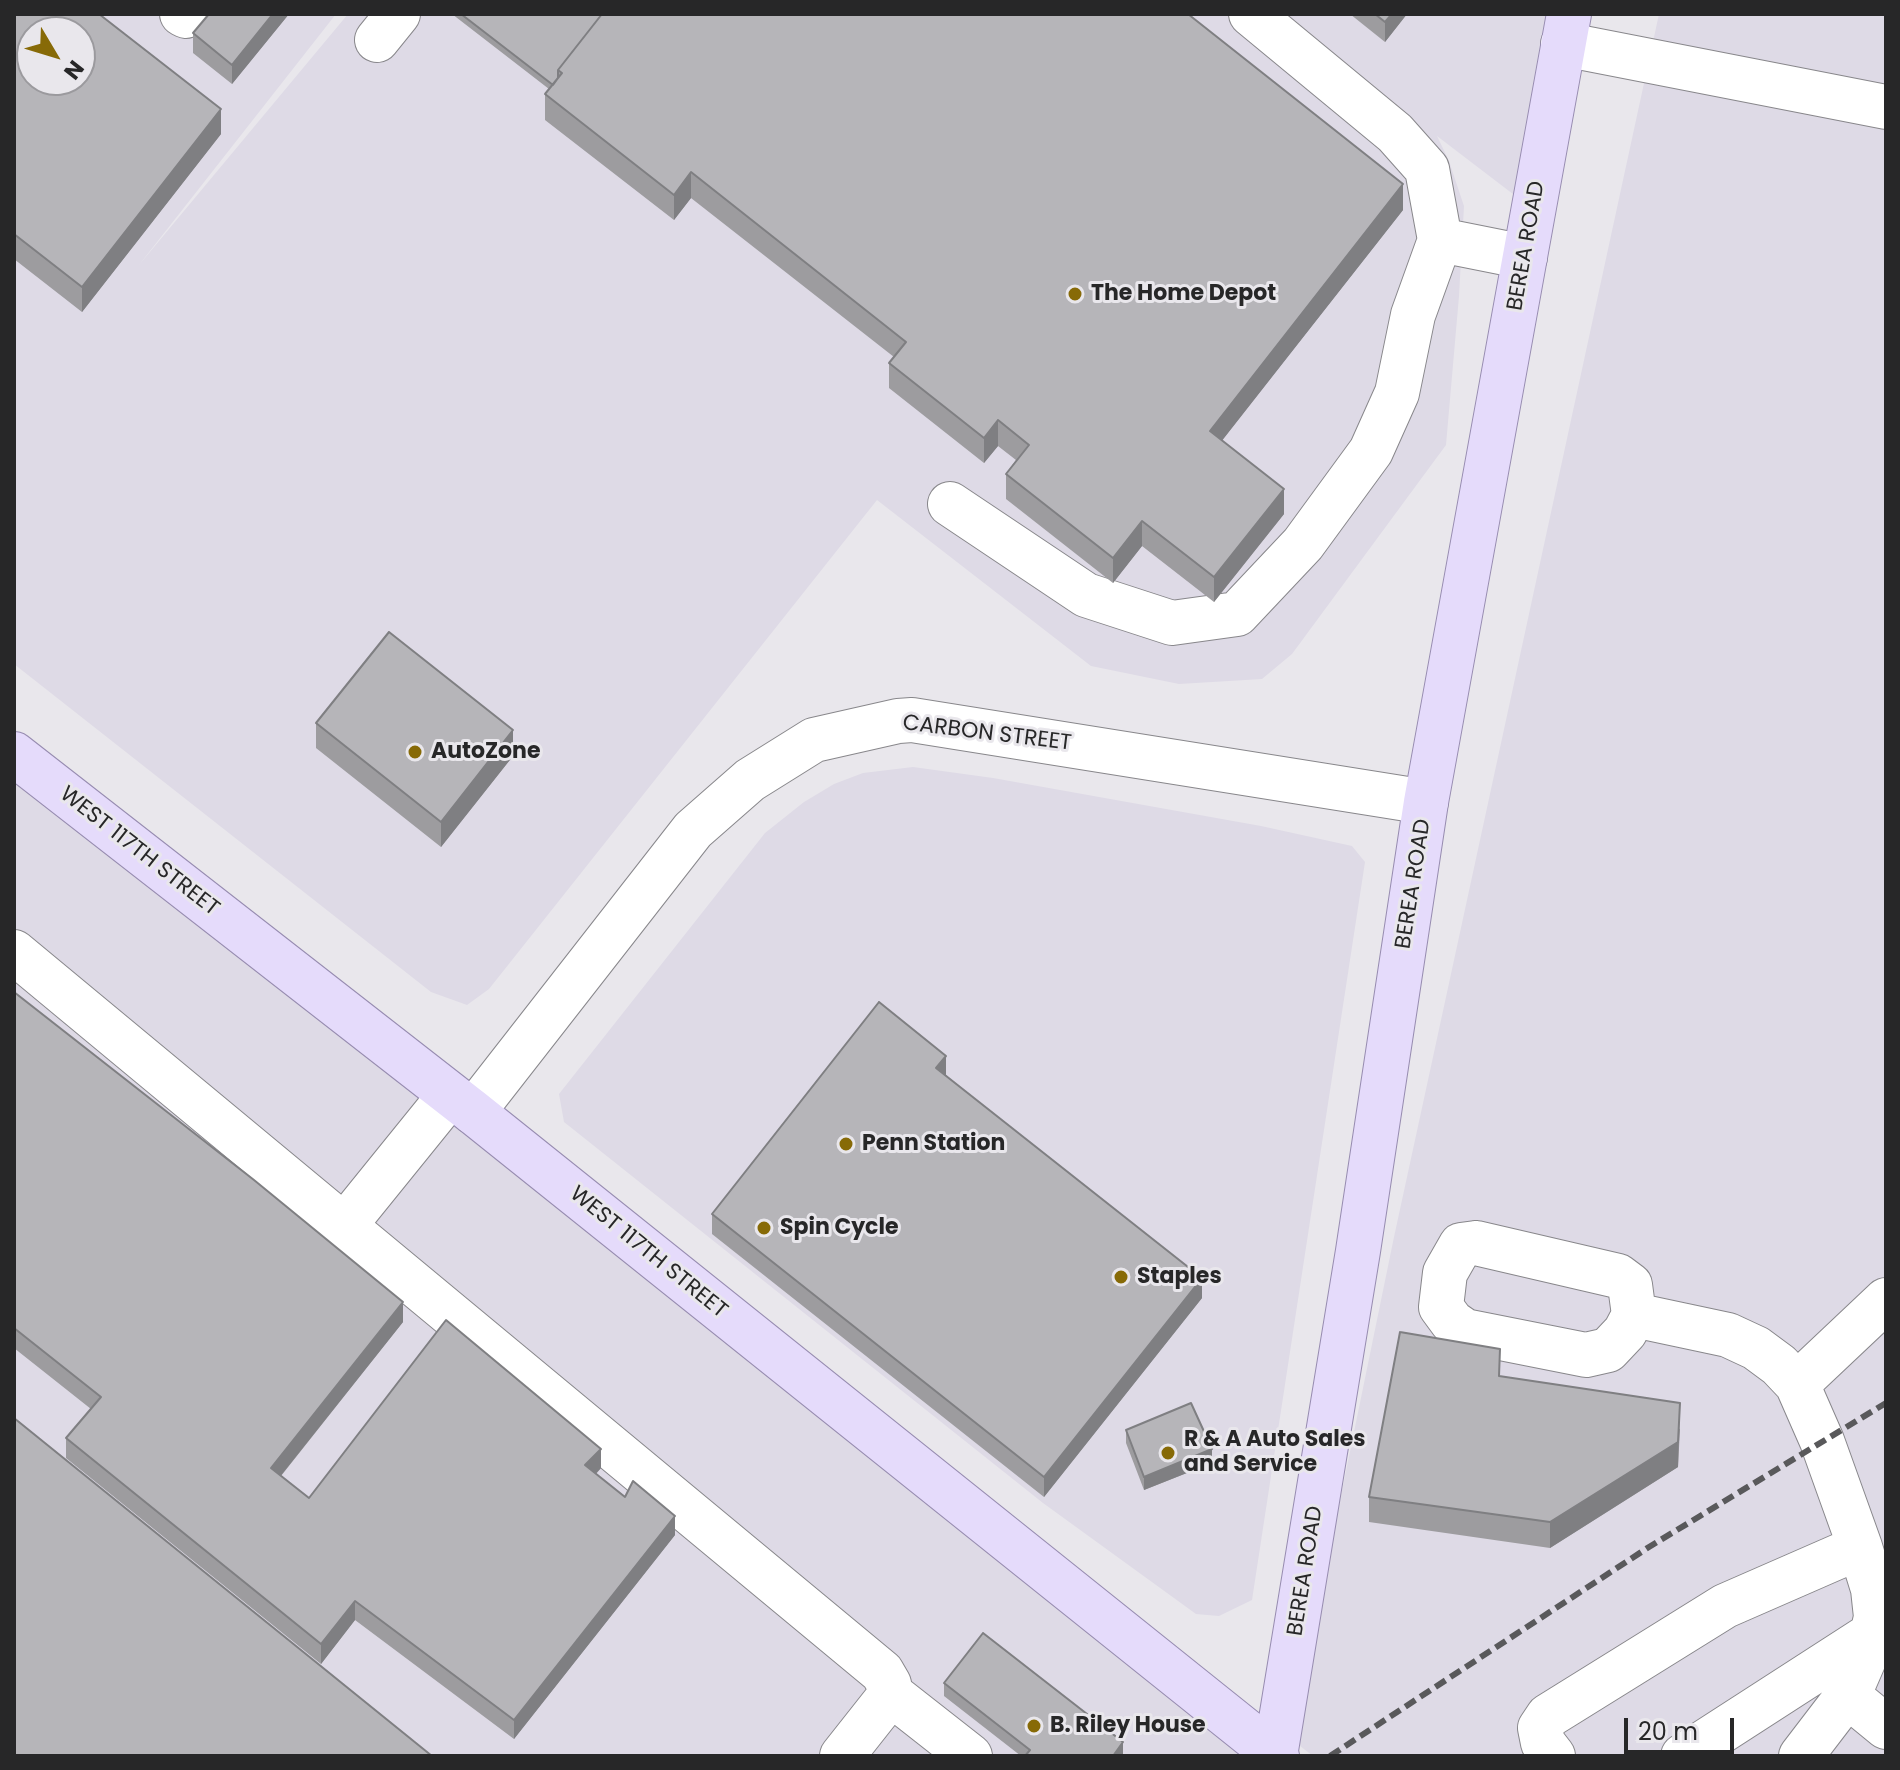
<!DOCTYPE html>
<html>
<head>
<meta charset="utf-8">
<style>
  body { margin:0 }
  #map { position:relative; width:1900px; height:1770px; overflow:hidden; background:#e9e7ec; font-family:Poppins,sans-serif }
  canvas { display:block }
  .frame { position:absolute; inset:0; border:16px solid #272728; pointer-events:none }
  .north { position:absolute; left:16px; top:16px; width:80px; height:80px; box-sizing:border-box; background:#e9e7ec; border:2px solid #9b9a9e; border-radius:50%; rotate:128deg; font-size:22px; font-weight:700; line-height:32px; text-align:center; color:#272728 }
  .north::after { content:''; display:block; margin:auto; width:28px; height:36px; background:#876a07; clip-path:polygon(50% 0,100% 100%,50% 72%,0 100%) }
  .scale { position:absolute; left:1624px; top:1718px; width:110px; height:36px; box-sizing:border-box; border:4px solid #272728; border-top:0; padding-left:10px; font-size:24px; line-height:28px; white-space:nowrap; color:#272728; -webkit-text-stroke:6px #e9e7ec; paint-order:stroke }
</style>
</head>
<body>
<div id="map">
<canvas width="1900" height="1770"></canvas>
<div class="frame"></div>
<div class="north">N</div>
<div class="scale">20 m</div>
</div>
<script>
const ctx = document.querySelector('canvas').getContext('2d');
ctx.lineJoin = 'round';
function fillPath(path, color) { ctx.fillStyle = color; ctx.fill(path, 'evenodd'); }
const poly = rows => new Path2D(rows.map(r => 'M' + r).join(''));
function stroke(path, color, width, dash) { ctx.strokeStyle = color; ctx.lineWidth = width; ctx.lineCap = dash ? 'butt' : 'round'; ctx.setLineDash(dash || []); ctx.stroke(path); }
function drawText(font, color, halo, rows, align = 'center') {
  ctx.font = font + ' Poppins,sans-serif'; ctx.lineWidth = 6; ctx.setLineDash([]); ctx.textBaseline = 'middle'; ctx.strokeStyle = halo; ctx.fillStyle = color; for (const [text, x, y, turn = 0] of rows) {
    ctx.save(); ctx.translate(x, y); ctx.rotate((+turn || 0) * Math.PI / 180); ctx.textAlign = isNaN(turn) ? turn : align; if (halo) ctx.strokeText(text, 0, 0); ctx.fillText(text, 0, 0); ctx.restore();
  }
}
const built = poly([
  [14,14,336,14,139,265,348,14,1560,14,1526,204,1437,136,1449,161,1464,206,1459,296,1446,445,1292,654,1262,679,1179,684,1091,666,877,500,489,989,467,1005,431,992,14,664],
  [32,32,80,32,80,80,32,80],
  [1659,14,1886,14,1886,1756,1313,1756,1291,1739,1394,1237],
  [14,754,1277,1756,14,1756],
  [913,767,993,778,1261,826,1352,846,1365,862,1252,1600,1219,1616,1196,1614,1043,1503,564,1122,559,1094,765,833,804,802,834,784,863,773]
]);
const minor = poly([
  [182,14,186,16],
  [1251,14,1395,133,1427,169,1440,240],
  [377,40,398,14],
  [1563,44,1886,107],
  [950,504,1086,595,1172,623,1237,614,1303,544,1371,451,1397,393,1413,315,1440,240,1525,257],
  [14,952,882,1672,889,1684,891,1694,842,1756],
  [473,1112,693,830,750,780,814,740,898,721,912,720,1426,802],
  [344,1226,450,1095],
  [1476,1243,1618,1276,1630,1285,1634,1315,1625,1332,1608,1350,1586,1355,1465,1331,1452,1322,1441,1307,1445,1273,1461,1245,1476,1243],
  [1634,1315,1728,1335,1756,1348,1779,1365,1797,1384,1822,1441,1860,1547,1873,1589,1876,1617,1869,1648,1850,1692,1801,1756],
  [1797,1384,1886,1300],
  [891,1694,970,1756],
  [1847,1695,1886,1727],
  [1553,1756,1543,1743,1540,1728,1548,1716,1725,1606,1860,1547],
  [1683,1756,1872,1634]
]);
const major = poly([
  [14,754,473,1112,1277,1756],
  [1275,1756,1358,1251,1426,802,1569,14]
]);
const rail = poly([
  [1330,1756,1649,1547,1886,1403]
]);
const wall = poly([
  [14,14,221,134,82,312,14,259],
  [289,14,232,84,193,53,193,33],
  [452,14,562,14,1403,210,1222,440,1284,514,1214,602,1142,546,1113,583,1006,499,1006,474,1016,460,998,446,984,463,889,388,889,363,894,357,691,198,674,220,545,120,545,94,549,89],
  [1350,14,1407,14,1385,42],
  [316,723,513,756,441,847,316,748],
  [14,992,403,1322,281,1476,309,1498,601,1468,596,1474,675,1535,514,1739,355,1620,321,1664,66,1458,66,1438,91,1409,14,1348],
  [946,1075,1202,1298,1044,1497,712,1234,712,1214],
  [1500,1376,1680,1429,1678,1467,1550,1548,1369,1522,1369,1497],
  [1126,1430,1212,1463,1144,1490,1126,1443],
  [944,1683,1123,1756,1021,1756,944,1696]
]);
const shadedWall = poly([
  [273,14,289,14,232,84,232,65],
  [1392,14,1407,14,1385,42,1385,22],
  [221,109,221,134,82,312,82,287],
  [691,172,691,198,674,220,674,195],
  [1403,184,1403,210,1210,456,1210,431],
  [998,420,998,446,984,463,984,438],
  [1284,489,1284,514,1214,602,1214,577],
  [1142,521,1142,546,1113,583,1113,558],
  [513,730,513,756,441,847,441,822],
  [946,1056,946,1075,936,1088,936,1068],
  [1202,1278,1202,1298,1044,1497,1044,1477],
  [403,1302,403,1322,271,1488,271,1468],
  [1680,1403,1678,1467,1550,1548,1550,1522],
  [601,1449,601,1468,585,1485,585,1465],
  [1212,1449,1212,1463,1144,1490,1144,1477],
  [675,1516,675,1535,514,1739,514,1720],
  [355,1601,355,1620,321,1664,321,1644],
  [1123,1742,1123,1756,1113,1756]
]);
const building = poly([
  [14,14,99,14,221,109,82,287,14,234,14,14],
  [32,32,80,32,80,80,32,80,32,32],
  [209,14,273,14,232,65,193,33,209,14],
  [461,14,562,14,564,15,565,14,602,14,558,70,558,78,553,85,461,14],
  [602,14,1188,14,1403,184,1210,431,1284,489,1214,577,1142,521,1113,558,1006,474,1029,445,998,420,984,438,889,363,906,342,691,172,674,195,545,94,562,73,558,70,602,14],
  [1375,14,1392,14,1385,22,1375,14],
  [389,632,513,730,441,822,316,723,389,632],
  [14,992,254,1180,403,1302,271,1468,309,1498,446,1320,601,1449,585,1465,625,1497,633,1481,675,1516,514,1720,355,1601,321,1644,66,1438,101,1397,14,1328,14,992],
  [879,1002,946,1056,936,1068,1202,1278,1044,1477,712,1214,879,1002],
  [1400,1332,1500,1349,1499,1376,1680,1403,1678,1442,1550,1522,1369,1497,1400,1332],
  [1191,1403,1212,1449,1144,1477,1126,1430,1191,1403],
  [14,1418,432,1756,14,1756,14,1418],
  [983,1633,1123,1742,1113,1756,1025,1756,1030,1750,944,1683,983,1633]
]);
const markers = [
  [1075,294,8,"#876a07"],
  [415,752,8,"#876a07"],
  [846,1144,8,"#876a07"],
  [764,1228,8,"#876a07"],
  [1121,1277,8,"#876a07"],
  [1168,1453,8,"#876a07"],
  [1034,1726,8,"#876a07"]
];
const streetNames = [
  ["BEREA ROAD",1527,246,-80],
  ["CARBON STREET",987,734,7],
  ["WEST 117TH STREET",139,852,38],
  ["BEREA ROAD",1414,884,-81],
  ["WEST 117TH STREET",648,1253,39],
  ["BEREA ROAD",1306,1571,-81]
];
const poiNames = [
  ["The Home Depot",1091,294],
  ["AutoZone",431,752],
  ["Penn Station",862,1144],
  ["Spin Cycle",780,1228],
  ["Staples",1137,1277],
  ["R & A Auto Sales",1184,1440],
  ["and Service",1184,1465],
  ["B. Riley House",1050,1726]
];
fillPath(built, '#dedae6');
stroke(minor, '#88878b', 46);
stroke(major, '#978cb0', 46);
stroke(minor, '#fff', 44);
stroke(major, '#e5dbfb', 44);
stroke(rail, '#59595b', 6, [12, 6]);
fillPath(wall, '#9d9c9f');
fillPath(shadedWall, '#7f7f82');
fillPath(building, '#b6b5b9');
stroke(building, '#7f7f82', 2);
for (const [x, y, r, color] of markers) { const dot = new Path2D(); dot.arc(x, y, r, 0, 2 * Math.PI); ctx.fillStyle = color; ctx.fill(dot); stroke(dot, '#e9e7ec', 3); }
drawText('22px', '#272728', '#e9e7ec', streetNames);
drawText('bold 22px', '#272728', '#e9e7ec', poiNames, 'left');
</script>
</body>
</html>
